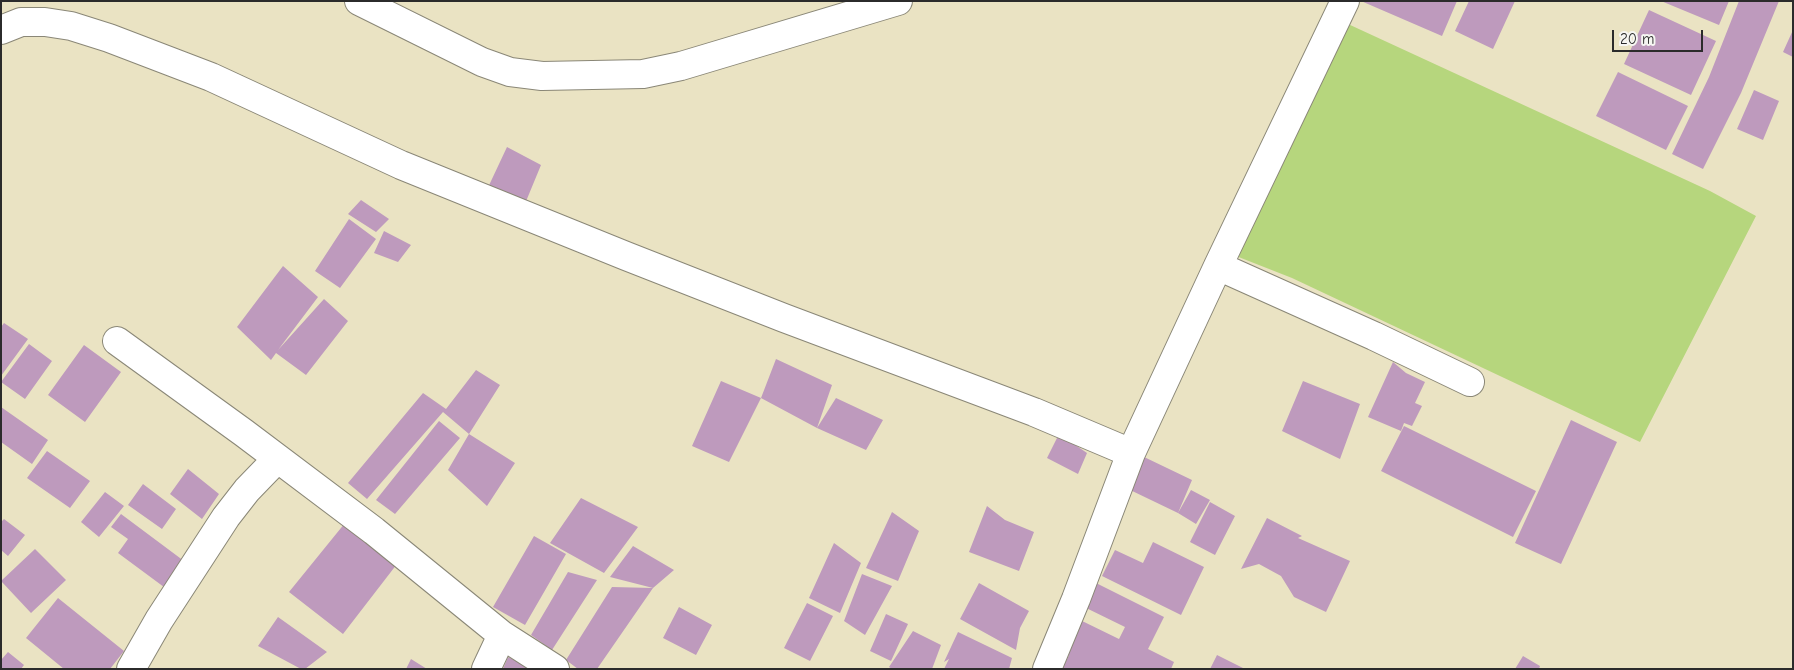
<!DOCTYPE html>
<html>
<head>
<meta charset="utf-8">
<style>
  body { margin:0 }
  #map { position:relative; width:1794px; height:670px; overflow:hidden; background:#eae3c3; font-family:"Comic Neue",sans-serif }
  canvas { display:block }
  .frame { position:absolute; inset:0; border:2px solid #2b2b2b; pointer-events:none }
  .scale { position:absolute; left:1612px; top:30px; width:91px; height:22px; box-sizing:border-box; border:2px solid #2b2b2b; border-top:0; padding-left:6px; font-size:15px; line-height:18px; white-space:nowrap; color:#2b2b2b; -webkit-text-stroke:4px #f6f6f2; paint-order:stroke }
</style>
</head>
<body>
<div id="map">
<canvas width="1794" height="670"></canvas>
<div class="frame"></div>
<div class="scale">20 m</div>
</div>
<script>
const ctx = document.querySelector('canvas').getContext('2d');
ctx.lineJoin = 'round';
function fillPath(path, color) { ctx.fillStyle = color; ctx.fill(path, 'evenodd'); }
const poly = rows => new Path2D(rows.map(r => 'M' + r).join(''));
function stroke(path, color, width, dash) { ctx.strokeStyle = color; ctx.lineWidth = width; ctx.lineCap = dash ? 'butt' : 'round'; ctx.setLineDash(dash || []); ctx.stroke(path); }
const green = poly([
  [1348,24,1710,191,1756,216,1640,442,1292,278,1236,256]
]);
const building = poly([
  [1361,1,1457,1,1442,36],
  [1469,1,1515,1,1493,49,1455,31],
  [1661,1,1729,1,1719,25],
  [1739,1,1779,1,1741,93,1703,169,1672,154,1709,77],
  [1649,10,1716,41,1691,95,1624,64],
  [1793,30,1793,57,1783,52],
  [1618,72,1688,106,1666,150,1596,116],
  [1754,90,1779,101,1763,140,1737,129],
  [507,147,541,165,522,211,484,196],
  [361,200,389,219,376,232,348,214],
  [349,219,376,239,340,288,315,271],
  [384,231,411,245,398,262,374,253],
  [283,266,318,297,278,350,324,299,348,321,306,375,276,353,271,360,237,327],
  [4,323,28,339,1,376,1,327],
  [29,344,52,361,25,399,1,382],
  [84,345,121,372,85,422,48,395],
  [776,359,832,385,817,428,761,398],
  [1393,362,1406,373,1425,382,1415,403,1422,406,1412,426,1404,423,1401,431,1368,417],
  [476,370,500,385,469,434,443,412,367,499,348,483,423,393,446,409],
  [721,381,761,398,729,462,692,446],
  [1303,381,1360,404,1340,459,1282,431],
  [836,398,883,420,866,450,817,428],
  [1,407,48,440,32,464,1,442],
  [1571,420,1617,442,1561,564,1515,543],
  [439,421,460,438,395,514,376,500],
  [1404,426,1536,491,1513,537,1381,471],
  [469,434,515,463,487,506,448,470],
  [1059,434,1087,453,1078,474,1047,458],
  [47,451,90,481,70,508,27,478],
  [1142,456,1192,480,1178,513,1126,488],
  [188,469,219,494,202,519,170,494],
  [143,484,176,509,162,529,128,505],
  [1191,490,1210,500,1196,524,1178,513],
  [105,492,124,506,99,537,81,522],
  [581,498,638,527,604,573,550,543],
  [1210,502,1235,516,1215,555,1190,542],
  [987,506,1005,520,1034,532,1019,571,969,552],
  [892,512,919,531,898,581,866,568],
  [121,514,188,564,168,590,118,553,128,539,111,527],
  [1267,518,1302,536,1298,538,1350,561,1326,612,1294,597,1281,576,1259,564,1241,569],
  [4,519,25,535,8,556,1,550,1,522],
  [345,523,397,564,343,634,289,592],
  [534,536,566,554,525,625,493,607],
  [1153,542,1204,567,1181,615,1102,576,1115,550,1143,563],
  [834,543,861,563,840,613,809,598],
  [633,546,674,570,653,588,597,669,578,669,566,660,612,587,653,588,610,577],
  [35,549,66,580,31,613,1,581],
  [568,572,597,580,552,650,531,635],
  [862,574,892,586,865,635,844,621],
  [1090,580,1164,617,1148,649,1174,662,1171,669,1062,669,1069,655,1062,651,1078,619,1119,639,1125,627,1078,604],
  [979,583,1029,611,1020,628,1016,650,960,619],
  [58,598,124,651,110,669,64,669,26,638],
  [807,603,833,616,810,661,784,648],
  [679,607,712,625,696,655,663,638],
  [886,614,908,624,891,661,870,651],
  [278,617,327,652,305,669,301,669,258,646],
  [913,631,941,645,932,669,892,669,889,667],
  [958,632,1012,658,1009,669,944,669,949,659,944,662],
  [8,652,24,665,21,669,1,669,1,660],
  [1217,655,1245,669,1210,669],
  [1523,656,1540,666,1539,669,1515,669],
  [508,657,532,669,503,669],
  [411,659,427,669,406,669]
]);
const street = poly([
  [359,1,482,62,510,72,542,76,643,74,681,66,898,1],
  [1,30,21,22,45,22,71,26,109,38,211,77,401,165,626,256,784,318,1034,412,1131,453],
  [1218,266,1374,336,1470,382],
  [117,341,244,433,374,531,502,635,555,669],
  [131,669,159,620,226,517,247,490,277,459],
  [486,669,502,635],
  [1047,669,1076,599,1131,453,1218,266,1345,1]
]);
fillPath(green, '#b6d67d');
fillPath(building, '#be9abd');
stroke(street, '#8a8777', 30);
stroke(street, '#fff', 28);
</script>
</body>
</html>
